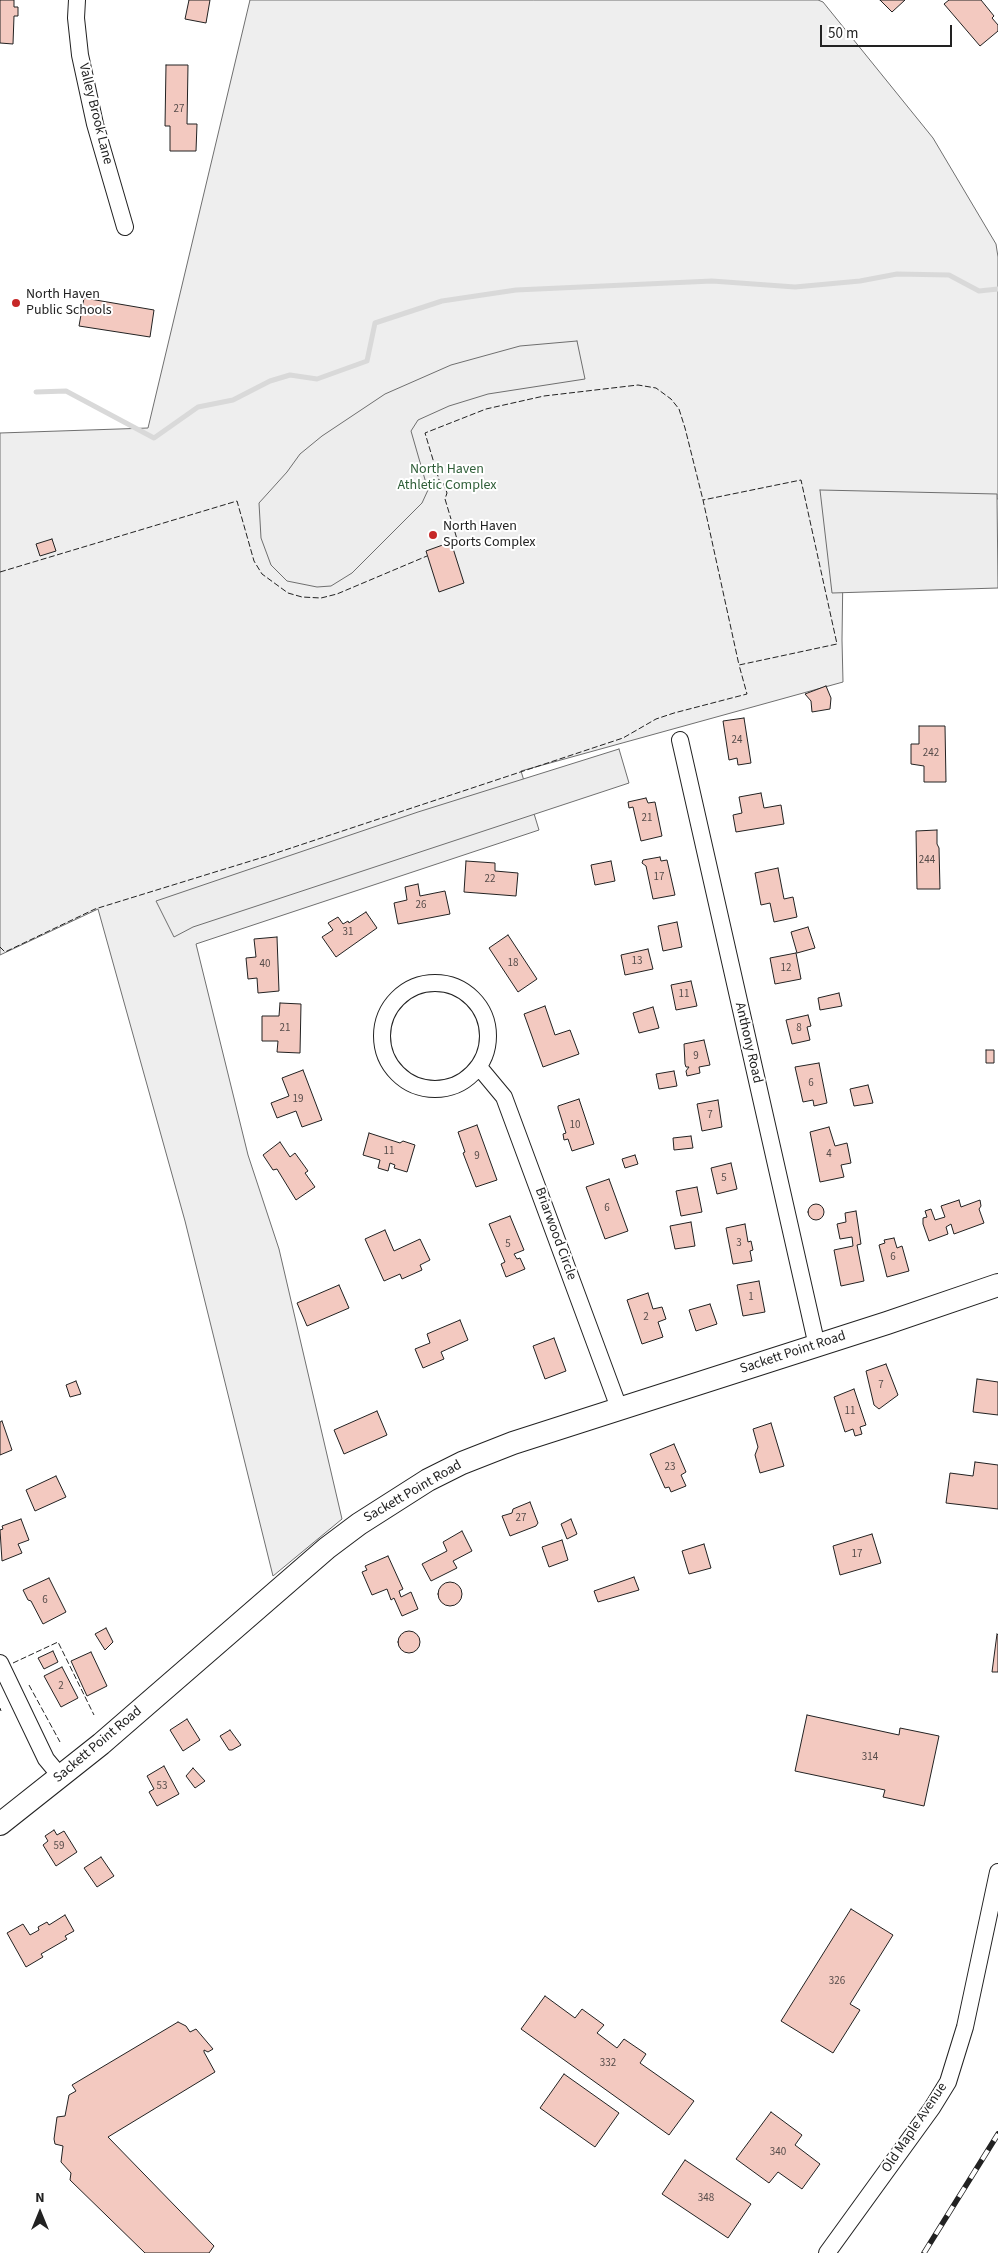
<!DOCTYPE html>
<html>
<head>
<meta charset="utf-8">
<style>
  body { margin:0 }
  #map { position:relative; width:998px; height:2253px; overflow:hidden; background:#fff; font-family:"Source Sans 3",sans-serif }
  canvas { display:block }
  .north { position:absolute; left:15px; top:2188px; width:50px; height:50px; -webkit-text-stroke:4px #fff; paint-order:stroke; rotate:0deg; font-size:14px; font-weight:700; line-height:20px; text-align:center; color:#222 }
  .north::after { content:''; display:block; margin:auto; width:18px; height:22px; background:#222; clip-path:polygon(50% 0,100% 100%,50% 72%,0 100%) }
  .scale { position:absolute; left:820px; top:25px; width:132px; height:22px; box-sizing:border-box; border:2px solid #222; border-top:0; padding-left:6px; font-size:15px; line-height:18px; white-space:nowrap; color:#222; -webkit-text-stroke:4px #fff; paint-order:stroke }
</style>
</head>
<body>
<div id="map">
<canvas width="998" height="2253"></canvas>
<div class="north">N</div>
<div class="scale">50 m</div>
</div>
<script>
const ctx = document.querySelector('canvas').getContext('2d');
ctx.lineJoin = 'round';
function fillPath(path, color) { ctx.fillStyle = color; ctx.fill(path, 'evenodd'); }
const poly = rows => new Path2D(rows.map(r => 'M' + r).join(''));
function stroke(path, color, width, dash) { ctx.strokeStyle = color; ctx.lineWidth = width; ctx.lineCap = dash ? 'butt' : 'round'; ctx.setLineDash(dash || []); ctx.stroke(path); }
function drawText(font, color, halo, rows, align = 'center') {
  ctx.font = font + ' "Source Sans 3",sans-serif'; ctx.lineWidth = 4; ctx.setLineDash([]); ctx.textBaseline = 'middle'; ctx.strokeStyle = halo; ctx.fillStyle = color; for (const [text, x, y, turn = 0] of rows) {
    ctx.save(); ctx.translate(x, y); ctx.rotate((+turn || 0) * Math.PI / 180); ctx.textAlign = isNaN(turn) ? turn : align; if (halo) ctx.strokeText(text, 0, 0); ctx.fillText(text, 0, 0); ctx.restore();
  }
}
const green = poly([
  [250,0,818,0,823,2,933,138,996,244,998,257,998,499,844,494,842,640,843,682,521,771,539,830,196,944,248,1155,279,1249,342,1519,273,1576,185,1221,98,909,0,955,0,433,148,428,250,0]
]);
const parking = poly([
  [577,341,585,379,488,394,449,406,418,420,411,431,428,490,422,503,352,573,331,586,317,587,287,581,271,565,261,538,259,503,287,472,300,454,322,436,385,394,451,365,520,346,577,341],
  [820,490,997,494,998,588,832,593,820,490],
  [619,749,629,783,193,927,174,937,156,901,418,812,619,749]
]);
const stream = poly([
  [36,392,66,391,154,438,198,407,233,400,270,381,290,375,317,379,367,361,375,323,442,301,516,290,712,281,795,287,860,281,897,274,949,275,979,291,998,289]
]);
const building = poly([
  [0,0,14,0,14,7,18,7,18,16,14,16,13,44,0,43,0,0],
  [189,0,210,0,206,23,185,19,189,0],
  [880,0,905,0,892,12,880,0],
  [949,0,981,0,994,16,992,18,998,25,998,31,980,46,944,4,949,0],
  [166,65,188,65,187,124,197,124,196,151,170,151,170,126,165,126,166,65],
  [84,298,154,310,150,337,79,326,84,298],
  [52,539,56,551,40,556,36,544,52,539],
  [451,542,464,583,439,592,426,551,451,542],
  [826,686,831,698,830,709,812,712,811,701,805,694,826,686],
  [744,718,751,763,738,765,737,758,729,760,723,721,744,718],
  [919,726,945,726,946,782,924,782,924,766,911,764,911,744,919,744,919,726],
  [761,793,764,808,781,805,784,824,736,832,733,815,742,813,739,797,761,793],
  [646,798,648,803,655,802,662,836,641,841,633,807,629,808,628,802,646,798],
  [937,830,937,844,939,848,940,889,917,889,916,831,937,830],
  [660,857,661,861,667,860,675,895,653,899,646,866,642,863,643,860,660,857],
  [466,861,495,863,495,871,518,873,516,896,464,892,466,861],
  [611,861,615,881,595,885,591,865,611,861],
  [778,868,784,899,793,897,797,917,774,922,770,903,761,905,755,873,778,868],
  [418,884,420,896,445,891,450,914,398,924,394,903,407,900,405,887,418,884],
  [366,912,377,928,336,957,322,937,333,930,328,923,338,917,343,924,348,921,349,923,366,912],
  [677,922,682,947,663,951,658,926,677,922],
  [808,927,815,948,797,953,791,932,808,927],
  [508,935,537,979,518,992,489,948,508,935],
  [277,937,279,991,258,993,257,978,248,979,246,958,256,957,254,939,277,937],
  [648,949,653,969,625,975,621,955,648,949],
  [796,953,801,979,775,984,770,958,796,953],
  [691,981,697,1006,676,1010,671,985,691,981],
  [839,993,842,1006,820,1010,818,998,839,993],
  [280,1003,301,1004,300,1053,277,1052,278,1041,262,1041,262,1016,279,1016,280,1003],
  [545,1006,555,1035,570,1030,579,1054,543,1067,524,1014,545,1006],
  [653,1007,659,1028,639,1033,633,1013,653,1007],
  [808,1015,811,1026,807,1027,810,1040,792,1044,786,1020,808,1015],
  [704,1040,710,1065,699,1067,700,1073,687,1076,686,1071,689,1067,686,1067,685,1064,684,1044,704,1040],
  [986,1050,994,1050,994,1063,986,1063,986,1050],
  [819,1063,827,1103,814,1106,813,1100,803,1102,795,1067,819,1063],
  [303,1070,322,1120,302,1127,296,1111,277,1118,271,1103,289,1096,282,1078,303,1070],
  [674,1071,677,1086,659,1089,656,1074,674,1071],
  [868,1085,873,1103,854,1106,850,1089,868,1085],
  [579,1099,594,1144,572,1151,568,1139,564,1140,563,1134,566,1133,558,1108,558,1106,579,1099],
  [718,1100,722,1127,702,1131,697,1104,718,1100],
  [477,1125,497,1180,476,1187,463,1153,465,1152,458,1132,477,1125],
  [829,1127,835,1146,847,1143,851,1163,841,1165,844,1177,820,1182,810,1132,829,1127],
  [369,1133,400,1143,403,1141,415,1145,407,1172,394,1168,395,1165,390,1163,388,1171,378,1168,380,1160,363,1155,369,1133],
  [691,1136,693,1148,674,1150,673,1138,691,1136],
  [280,1142,290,1157,295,1153,308,1171,305,1173,315,1187,296,1200,277,1169,273,1170,263,1155,280,1142],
  [635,1155,638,1164,625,1168,622,1159,635,1155],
  [731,1163,737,1189,717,1194,711,1168,731,1163],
  [609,1179,628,1231,605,1239,586,1187,609,1179],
  [697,1187,702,1212,681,1216,676,1191,697,1187],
  [959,1200,961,1207,980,1200,981,1206,979,1209,984,1223,954,1234,951,1224,946,1227,948,1234,929,1241,923,1224,923,1218,927,1217,925,1211,931,1209,935,1220,945,1217,941,1206,959,1200],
  '808 1212a8 8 0 1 1 16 0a8 8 0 1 1-16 0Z',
  [856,1211,861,1244,857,1245,864,1281,841,1286,834,1250,853,1246,852,1237,840,1239,837,1224,846,1222,845,1213,856,1211],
  [510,1216,524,1250,514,1254,517,1259,520,1258,525,1269,506,1277,501,1264,505,1262,489,1224,510,1216],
  [691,1222,695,1246,675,1249,670,1226,691,1222],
  [745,1224,748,1242,751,1241,753,1250,750,1251,752,1261,733,1264,726,1228,745,1224],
  [385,1230,394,1251,420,1239,430,1260,420,1265,422,1270,402,1279,400,1274,384,1281,365,1239,385,1230],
  [894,1238,897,1248,902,1246,909,1271,887,1277,879,1245,885,1243,884,1240,894,1238],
  [759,1281,765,1312,743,1316,737,1285,759,1281],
  [339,1285,349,1308,307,1326,297,1303,339,1285],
  [648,1293,653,1309,662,1307,666,1319,658,1322,663,1337,642,1344,627,1300,648,1293],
  [710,1304,717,1324,696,1331,689,1310,710,1304],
  [460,1320,468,1340,441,1352,444,1359,423,1368,415,1349,430,1343,427,1334,460,1320],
  [554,1338,566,1371,545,1379,533,1346,554,1338],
  [886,1364,898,1395,879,1409,874,1405,866,1371,886,1364],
  [977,1379,998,1382,998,1415,973,1412,977,1379],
  [76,1381,81,1394,70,1397,66,1385,76,1381],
  [854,1389,866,1425,860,1427,862,1434,855,1436,853,1429,845,1432,834,1397,854,1389],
  [377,1411,387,1435,344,1454,334,1430,377,1411],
  [2,1421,12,1450,0,1455,0,1422,2,1421],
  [771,1423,784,1466,760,1473,755,1455,758,1447,753,1429,771,1423],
  [674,1444,686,1472,681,1475,686,1486,671,1492,669,1487,665,1488,650,1454,674,1444],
  [975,1462,998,1465,998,1509,946,1503,950,1473,973,1476,975,1462],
  [56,1476,66,1497,35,1511,26,1490,56,1476],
  [530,1502,538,1523,536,1526,510,1536,502,1516,512,1513,513,1509,530,1502],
  [21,1519,29,1540,18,1544,22,1553,2,1561,0,1530,3,1529,2,1526,21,1519],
  [571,1519,577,1534,567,1539,561,1524,571,1519],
  [462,1531,472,1551,453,1561,457,1568,431,1581,422,1564,447,1551,443,1542,462,1531],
  [872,1534,881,1563,840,1575,833,1546,872,1534],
  [562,1540,568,1560,549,1567,542,1547,562,1540],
  [704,1544,711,1568,689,1574,682,1551,704,1544],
  [388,1556,403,1589,399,1591,401,1597,411,1592,418,1609,402,1616,394,1598,391,1600,387,1589,372,1595,362,1572,367,1570,365,1566,388,1556],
  [634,1577,639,1590,598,1602,594,1591,634,1577],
  [49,1578,66,1612,43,1624,31,1601,28,1600,23,1590,49,1578],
  '438 1594a12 12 0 1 1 24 0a12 12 0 1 1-24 0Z',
  [106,1628,113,1642,105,1650,95,1634,106,1628],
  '398 1642a11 11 0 1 1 22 0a11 11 0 1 1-22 0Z',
  [997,1634,998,1635,998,1672,992,1672,997,1634],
  [53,1651,58,1662,44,1669,38,1658,53,1651],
  [91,1652,107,1686,87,1696,71,1661,91,1652],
  [62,1667,78,1698,61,1707,44,1676,62,1667],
  [807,1715,899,1735,900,1728,939,1736,924,1806,883,1797,885,1790,795,1771,807,1715],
  [187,1719,200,1740,183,1751,170,1730,187,1719],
  [230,1730,241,1745,232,1750,229,1750,220,1736,230,1730],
  [164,1766,179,1794,157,1806,149,1792,154,1789,147,1776,164,1766],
  [193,1768,205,1781,195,1788,186,1776,193,1768],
  [54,1830,57,1835,64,1831,77,1852,56,1866,43,1845,48,1841,45,1836,54,1830],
  [101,1857,114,1876,97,1887,84,1868,101,1857],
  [851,1909,893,1935,850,2004,860,2010,833,2053,781,2021,851,1909],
  [65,1915,74,1931,65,1936,67,1939,41,1954,43,1957,26,1967,7,1933,23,1924,30,1935,39,1930,38,1927,47,1922,49,1925,65,1915],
  [545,1996,575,2018,582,2009,604,2025,597,2033,617,2048,624,2039,646,2054,640,2063,694,2101,669,2135,521,2029,545,1996],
  [178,2022,186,2026,190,2032,196,2029,213,2049,208,2052,204,2050,204,2052,215,2072,108,2137,214,2246,209,2253,145,2253,70,2180,71,2173,61,2162,63,2146,55,2144,54,2139,57,2117,65,2116,69,2095,76,2091,72,2085,178,2022],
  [564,2074,619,2113,595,2147,540,2108,564,2074],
  [771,2112,802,2135,795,2145,820,2164,802,2189,778,2172,769,2183,736,2159,771,2112],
  [685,2160,751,2204,728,2238,662,2194,685,2160]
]);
const street = poly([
  [77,0,76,18,80,55,95,124,125,227],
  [680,740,817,1346],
  '382 1036a53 53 0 1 1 106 0a53 53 0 1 1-106 0Z',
  [479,1067,504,1097,619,1408],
  [0,1663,46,1759,61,1777],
  [827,2253,932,2108,948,2082,965,2027,998,1872]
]);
const secondary = poly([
  [0,1824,101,1744,327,1548,359,1524,428,1480,462,1463,513,1443,887,1323,998,1285]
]);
const rail = poly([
  [924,2253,998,2134]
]);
const fence = poly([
  [451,542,457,539,445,499,447,493,443,482,440,483,425,433,486,409,544,396,638,385,656,388,671,399,679,409,685,428,703,500,739,665,837,644,801,480,703,500],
  [0,572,237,501,254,561,262,574,288,593,302,597,321,598,337,594,427,556],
  [0,947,5,952,95,909,267,856,623,738,656,719,674,713,747,694,739,665],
  [13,1663,58,1642,94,1715],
  [29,1685,60,1742],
  [0,1708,1,1711]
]);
const markers = [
  [16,303,5,"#c62828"],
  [433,535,5,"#c62828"]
];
const numberNames = [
  ["27",179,110],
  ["24",737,741],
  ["242",931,754],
  ["21",647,819],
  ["244",927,861],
  ["17",659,878],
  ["22",490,880],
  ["26",421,906],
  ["31",348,933],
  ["13",637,962],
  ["18",513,964],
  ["40",265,965],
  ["12",786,969],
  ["11",684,995],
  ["21",285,1029],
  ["8",799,1029],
  ["9",696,1057],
  ["6",811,1084],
  ["19",298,1100],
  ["7",710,1116],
  ["10",575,1126],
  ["11",389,1152],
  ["4",829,1155],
  ["9",477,1157],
  ["5",724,1179],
  ["6",607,1209],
  ["3",739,1244],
  ["5",508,1245],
  ["6",893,1258],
  ["1",751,1298],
  ["2",646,1318],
  ["7",881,1386],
  ["11",850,1412],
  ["23",670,1468],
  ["27",521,1519],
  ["17",857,1555],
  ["6",45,1601],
  ["2",61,1687],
  ["314",870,1758],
  ["53",162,1787],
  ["59",59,1847],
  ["326",837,1982],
  ["332",608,2064],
  ["340",778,2153],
  ["348",706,2199]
];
const streetNames = [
  ["Valley Brook Lane",95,114,76],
  ["Anthony Road",748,1043,77],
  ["Briarwood Circle",555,1234,70],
  ["Sackett Point Road",793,1353,-18],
  ["Sackett Point Road",413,1492,-30],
  ["Sackett Point Road",98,1745,-40],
  ["Old Maple Avenue",915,2128,-56]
];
const poiNames = [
  ["North Haven",26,295],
  ["Public Schools",26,311],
  ["North Haven",443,527],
  ["Sports Complex",443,543]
];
const parkNames = [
  ["North Haven",447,470],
  ["Athletic Complex",447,486]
];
fillPath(green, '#eee');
stroke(green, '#6f6f6f', 1);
fillPath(parking, '#ededed');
stroke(parking, '#6f6f6f', 1);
stroke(stream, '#d9d9d9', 5);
fillPath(building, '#f3c9c0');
stroke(building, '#222', 1);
stroke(street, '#222', 18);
stroke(secondary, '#222', 24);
stroke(street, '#fff', 16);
stroke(secondary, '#fff', 22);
stroke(rail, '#222', 5.5);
stroke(rail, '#fff', 4, [11]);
stroke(fence, '#222', 1, [6, 2.5]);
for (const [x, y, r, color] of markers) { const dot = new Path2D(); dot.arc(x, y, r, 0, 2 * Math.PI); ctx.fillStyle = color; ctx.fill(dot); stroke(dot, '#fff', 2); }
drawText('11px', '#564c4a', null, numberNames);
drawText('14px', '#222', '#fff', streetNames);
drawText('14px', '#222', '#fff', poiNames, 'left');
drawText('14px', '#2f5e38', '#fff', parkNames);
</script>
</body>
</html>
